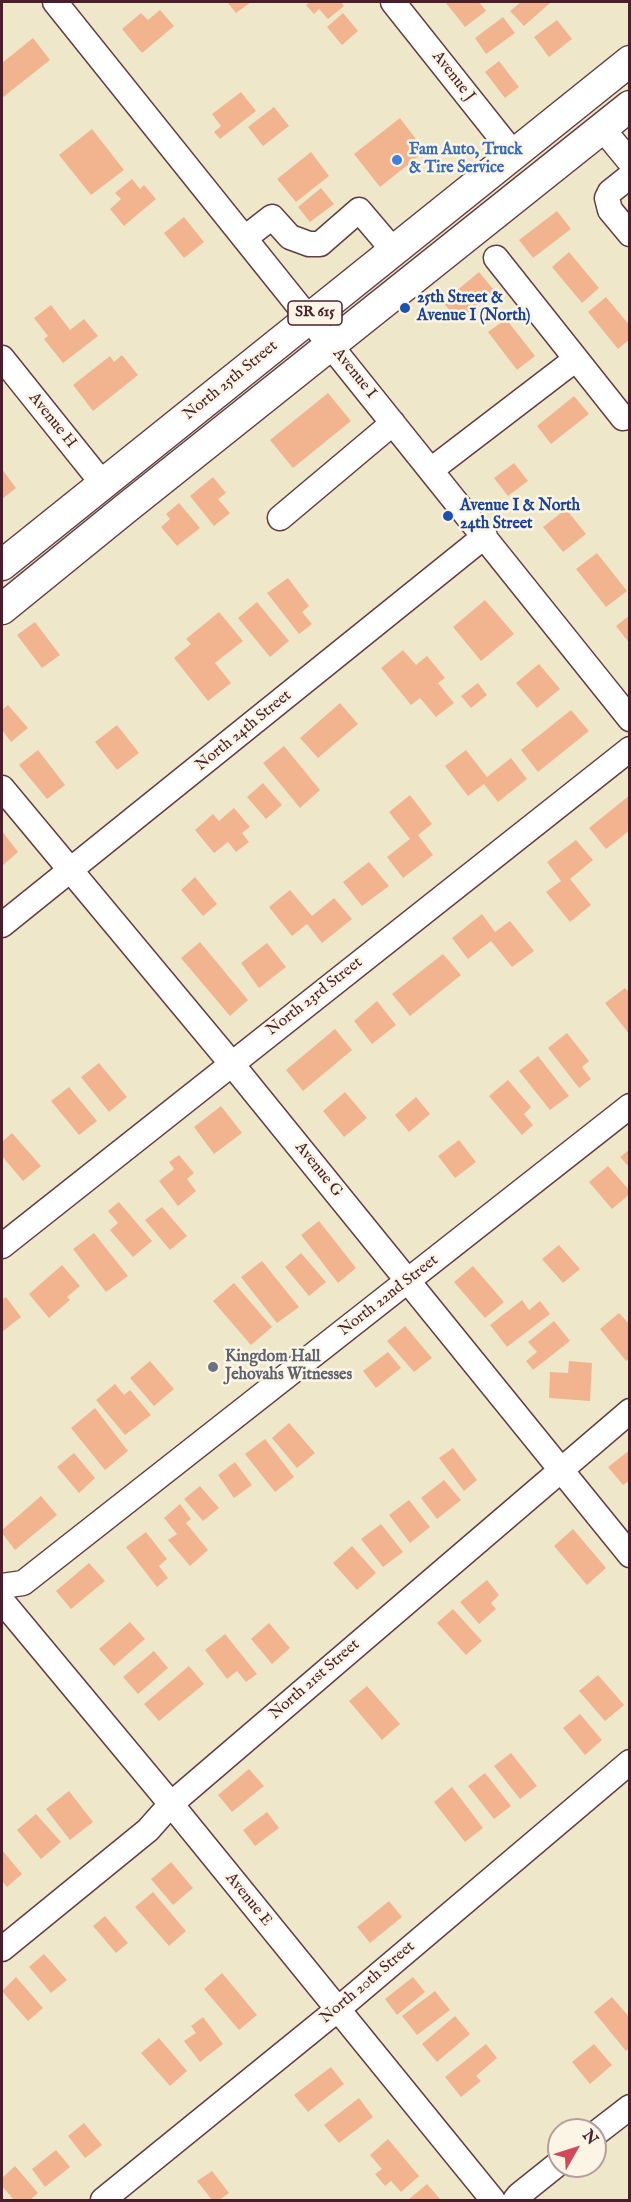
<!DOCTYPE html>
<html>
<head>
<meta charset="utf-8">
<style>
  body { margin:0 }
  #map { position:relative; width:631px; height:2202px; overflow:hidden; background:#efe7ca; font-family:"IM FELL English",serif }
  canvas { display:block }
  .frame { position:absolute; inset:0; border:3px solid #4a1f2b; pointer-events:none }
  .north { position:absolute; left:547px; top:2118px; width:60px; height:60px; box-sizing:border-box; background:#fcf5e5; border:2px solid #b59f9b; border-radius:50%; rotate:51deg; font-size:16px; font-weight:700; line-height:24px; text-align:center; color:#4a1f2b }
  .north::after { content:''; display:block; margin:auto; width:21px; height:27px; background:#d1495b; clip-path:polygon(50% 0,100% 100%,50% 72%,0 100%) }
</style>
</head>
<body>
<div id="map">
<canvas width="631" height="2202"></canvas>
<div class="frame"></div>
<div class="north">N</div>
</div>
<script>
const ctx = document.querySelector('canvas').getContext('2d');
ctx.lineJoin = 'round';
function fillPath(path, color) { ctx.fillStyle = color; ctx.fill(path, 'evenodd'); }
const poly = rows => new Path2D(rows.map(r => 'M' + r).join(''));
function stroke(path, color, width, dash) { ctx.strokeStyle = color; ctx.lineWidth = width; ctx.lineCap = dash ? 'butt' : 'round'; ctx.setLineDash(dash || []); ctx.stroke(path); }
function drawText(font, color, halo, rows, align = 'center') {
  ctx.font = font + ' "IM FELL English",serif'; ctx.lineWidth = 5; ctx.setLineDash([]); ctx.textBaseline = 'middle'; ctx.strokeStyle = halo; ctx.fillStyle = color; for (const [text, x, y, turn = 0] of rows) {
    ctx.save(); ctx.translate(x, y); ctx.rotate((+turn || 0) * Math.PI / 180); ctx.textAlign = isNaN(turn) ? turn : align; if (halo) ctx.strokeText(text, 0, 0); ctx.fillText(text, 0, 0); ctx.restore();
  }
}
const building = poly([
  [227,2,251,2,236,13],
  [310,2,341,2,344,6,328,19,319,9,314,14,306,5],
  [448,2,479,2,486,11,465,27,446,3],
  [521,2,549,2,550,3,524,26,510,11],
  [160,10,174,26,142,53,122,29,141,13,148,20],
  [343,13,358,31,342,45,327,27],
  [503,17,515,33,486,54,475,38],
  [557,20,572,39,549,57,534,37],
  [33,38,50,60,2,98,2,63],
  [499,61,519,87,505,98,485,72],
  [241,92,256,111,220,139,214,132,221,126,212,114],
  [274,107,289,126,263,146,248,127],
  [400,118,425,151,380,187,354,154],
  [92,129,124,170,91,195,59,155],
  [311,152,329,176,296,202,277,179],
  [132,179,140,189,144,185,156,199,124,226,110,209,121,199,115,193],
  [321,188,334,204,310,222,298,207],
  [557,211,571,229,533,258,519,240],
  [184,217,204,242,184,258,164,233],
  [569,252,599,288,582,303,552,267],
  [479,272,494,290,458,321,443,302],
  [606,297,630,326,630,339,618,349,588,312],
  [51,305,70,330,84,319,98,336,63,363,44,339,48,336,34,318],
  [506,319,535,356,517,370,488,332],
  [122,355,138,375,93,411,73,385,110,356,114,362],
  [328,393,351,421,293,468,270,440],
  [574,396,589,414,551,444,537,426],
  [514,463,528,481,508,496,494,478],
  [2,469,16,488,2,499],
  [213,477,226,493,218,499,230,513,214,526,190,496],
  [179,503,200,528,177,546,161,527,170,519,166,514],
  [566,509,586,534,563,552,543,527],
  [597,553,627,591,606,607,576,569],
  [288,578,309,606,302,612,312,624,299,634,267,593],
  [485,600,514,634,481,661,453,627],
  [257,602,289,641,270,657,238,618],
  [219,612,243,641,215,663,231,683,208,701,174,658,191,644,186,639],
  [630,615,630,644,616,626],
  [35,622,60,655,42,668,17,635],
  [403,650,416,665,427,656,445,678,438,683,454,703,436,717,420,698,411,705,381,668],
  [539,664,560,689,537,708,516,683],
  [478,683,487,695,471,708,461,696],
  [340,703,358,724,318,758,300,738],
  [8,705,28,728,11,742,2,730,2,710],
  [571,710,589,731,538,772,521,750],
  [117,725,139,753,117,770,95,742],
  [284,746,320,790,300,808,263,763],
  [38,750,65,785,47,799,19,765],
  [466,750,487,777,511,758,527,779,498,802,484,784,468,796,445,766],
  [263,783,282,805,266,819,247,797],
  [410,795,432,824,418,835,433,855,403,878,387,857,410,839,389,812],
  [630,795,630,830,606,849,589,828],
  [234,808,250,827,242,833,249,842,236,852,228,842,214,853,195,830,213,814,219,821],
  [2,831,18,852,2,866],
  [576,840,593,860,570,879,591,905,570,922,546,892,561,881,547,862],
  [369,862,389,886,362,906,343,882],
  [195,877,217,904,203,916,181,890],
  [290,890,312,916,334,898,352,919,322,943,307,924,292,936,269,907],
  [482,914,495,932,510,921,534,951,512,967,491,941,468,959,452,938],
  [200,942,248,1000,230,1016,181,958],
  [267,943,286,967,259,988,241,963],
  [443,954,461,975,410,1016,392,994],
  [625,988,630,993,630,1035,605,1003],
  [377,1001,396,1025,372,1044,354,1021],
  [335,1029,352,1050,303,1091,286,1070],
  [567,1033,589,1061,582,1067,591,1079,579,1088,548,1048],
  [538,1056,569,1096,550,1110,519,1071],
  [99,1063,127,1097,109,1112,81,1077],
  [508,1080,531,1107,524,1114,533,1125,522,1135,489,1096],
  [69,1087,97,1121,79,1135,51,1101],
  [345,1092,367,1118,344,1137,323,1111],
  [416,1097,430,1114,409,1132,395,1115],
  [221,1106,242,1133,214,1154,194,1127],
  [12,1133,41,1166,23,1181,2,1156,2,1142],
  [459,1140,476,1162,455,1178,438,1156],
  [630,1149,630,1168,620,1157],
  [179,1155,194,1173,187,1179,196,1191,178,1206,159,1181,174,1169,169,1162],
  [608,1166,630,1191,630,1194,612,1209,589,1182],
  [119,1202,152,1241,133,1257,110,1230,118,1223,108,1211],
  [162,1207,187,1236,170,1250,145,1220],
  [319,1221,356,1268,338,1283,301,1235],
  [94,1233,128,1276,106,1292,73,1249],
  [559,1245,580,1269,563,1283,542,1259],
  [301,1253,326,1282,309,1296,285,1267],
  [262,1261,299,1307,277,1323,241,1277],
  [62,1265,80,1286,67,1297,70,1300,49,1318,29,1294],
  [473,1266,504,1302,485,1318,454,1282],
  [234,1283,272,1327,251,1345,213,1301],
  [6,1297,21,1317,2,1332,2,1300],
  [522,1300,529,1310,540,1301,550,1314,507,1347,490,1325],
  [619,1313,630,1325,630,1358,626,1361,600,1329],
  [554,1321,570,1341,533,1370,526,1361,537,1352,528,1342],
  [405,1326,432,1358,414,1372,387,1341],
  [388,1352,401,1368,376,1388,363,1371],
  [150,1361,174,1389,154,1406,130,1378],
  [569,1361,592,1363,590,1401,549,1398,550,1372,568,1373],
  [115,1384,124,1395,130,1390,151,1415,125,1435,96,1400],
  [95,1408,128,1451,105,1470,71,1428],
  [289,1423,315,1453,297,1468,272,1438],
  [265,1439,294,1477,275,1492,245,1454],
  [453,1448,477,1480,464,1491,439,1458],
  [630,1450,630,1480,623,1485,608,1467],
  [74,1453,95,1478,79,1493,57,1467],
  [235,1462,252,1485,234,1498,218,1475],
  [444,1480,461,1500,437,1519,421,1498],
  [200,1486,219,1508,203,1521,184,1499],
  [41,1496,57,1515,15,1550,2,1533,2,1530],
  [409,1500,430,1527,410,1543,389,1515],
  [180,1504,191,1519,186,1523,208,1550,190,1566,168,1540,177,1534,164,1518],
  [381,1524,403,1552,383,1567,361,1539],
  [573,1529,606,1568,587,1585,554,1546],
  [146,1532,167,1559,159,1566,168,1578,157,1587,126,1547],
  [352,1546,376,1573,357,1590,333,1563],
  [89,1563,105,1581,71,1609,56,1591],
  [487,1580,499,1595,491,1603,496,1609,479,1624,460,1602],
  [453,1609,482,1641,466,1655,437,1623],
  [130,1622,145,1639,114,1666,99,1649],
  [269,1623,290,1648,272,1664,251,1639],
  [225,1634,257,1674,246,1682,237,1671,227,1679,205,1650],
  [154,1651,168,1668,138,1694,123,1677],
  [189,1666,204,1684,159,1721,144,1704],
  [598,1675,624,1705,605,1721,579,1691],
  [367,1686,400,1724,382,1740,349,1701],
  [580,1714,602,1740,585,1755,563,1728],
  [511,1753,537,1786,520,1799,494,1766],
  [249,1769,264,1786,232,1812,218,1795],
  [485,1773,511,1806,494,1819,468,1786],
  [452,1787,483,1828,465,1842,434,1802],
  [69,1791,93,1822,70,1840,46,1809],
  [267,1812,279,1828,255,1846,243,1830],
  [36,1814,61,1842,41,1859,17,1830],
  [2,1850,22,1874,7,1887,2,1881],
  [171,1862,193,1888,173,1905,151,1879],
  [153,1892,186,1931,169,1946,135,1907],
  [389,1901,402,1917,370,1943,357,1927],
  [105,1916,128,1943,116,1953,93,1926],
  [44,1954,67,1980,51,1993,29,1967],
  [222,1973,257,2015,239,2030,204,1989],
  [16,1977,43,2008,28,2021,2,1991],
  [413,1977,425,1992,397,2015,385,1999],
  [435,1991,450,2010,417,2035,402,2016],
  [612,1997,630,2018,630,2048,626,2051,594,2012],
  [455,2016,470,2034,437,2062,422,2044],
  [203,2017,223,2044,200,2062,184,2041,196,2033,191,2026],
  [159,2038,187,2071,170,2086,141,2053],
  [486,2044,497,2058,476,2076,481,2081,461,2097,445,2077],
  [594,2044,612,2065,590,2084,572,2062],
  [331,2067,344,2084,308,2112,294,2095],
  [359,2098,373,2117,339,2143,324,2125],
  [84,2123,102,2145,85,2158,68,2136],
  [388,2139,419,2176,401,2192,391,2181,385,2186,375,2174,382,2169,370,2155],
  [56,2150,70,2167,45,2187,32,2169],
  [15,2166,38,2193,30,2200,14,2200,2,2186,2,2178],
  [212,2171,229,2193,219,2200,212,2200,197,2181],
  [427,2184,441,2200,408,2200]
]);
const minor = poly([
  [55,2,630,719],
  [393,2,513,153],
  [602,128,630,162],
  [630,176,610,192,607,198,610,210,630,234],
  [245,238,272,217,290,237,309,244,320,244,359,210,393,250],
  [496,258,623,418],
  [2,358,103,484],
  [431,470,576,359],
  [280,518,393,423],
  [2,788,231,1063,630,1555],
  [2,925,485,536],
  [2,1246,630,749],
  [2,1586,23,1583,630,1106],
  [2,1601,171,1804,493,2200],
  [2,1949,148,1830,171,1804,630,1411],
  [595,2134,630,2107],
  [103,2200,337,2010,630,1762],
  [515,2200,519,2195,559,2163]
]);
const major = poly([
  [2,565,630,61],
  [2,609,125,509,630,106]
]);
const markers = [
  [397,160,6,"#3f7fe0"],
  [405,308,6,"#1a4fb4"],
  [448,516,6,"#1a4fb4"],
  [213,1367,6,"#6b7280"]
];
const shields = [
  [315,313,54]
];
const shieldNames = [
  ["SR 615",315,313]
];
const streetNames = [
  ["Avenue J",453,77,52],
  ["Avenue I",354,374,51],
  ["North 25th Street",231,381,-39],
  ["Avenue H",52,421,51],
  ["North 24th Street",244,731,-39],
  ["North 23rd Street",315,997,-38],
  ["Avenue G",318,1170,51],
  ["North 22nd Street",389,1296,-38],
  ["North 21st Street",315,1680,-41],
  ["Avenue E",248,1900,51],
  ["North 20th Street",368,1983,-40]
];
const shopNames = [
  ["Fam Auto, Truck",409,151],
  ["& Tire Service",409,169]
];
const transitNames = [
  ["25th Street &",417,299],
  ["Avenue I (North)",417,317],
  ["Avenue I & North",460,507],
  ["24th Street",460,525]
];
const worshipNames = [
  ["Kingdom Hall",225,1358],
  ["Jehovahs Witnesses",225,1376]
];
fillPath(building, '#f2b48f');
stroke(minor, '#633d43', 27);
stroke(major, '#633d43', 33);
stroke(minor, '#fff', 24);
stroke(major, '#fff', 30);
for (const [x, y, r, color] of markers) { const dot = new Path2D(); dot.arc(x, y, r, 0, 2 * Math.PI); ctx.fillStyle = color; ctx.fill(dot); stroke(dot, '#fcf5e5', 2); }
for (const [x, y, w] of shields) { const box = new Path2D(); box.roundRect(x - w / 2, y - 12, w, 24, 4.5); ctx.fillStyle = '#fcf5e5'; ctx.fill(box); stroke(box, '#4a1f2b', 1.5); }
drawText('bold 15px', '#4a1f2b', null, shieldNames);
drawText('16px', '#4a1f2b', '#fcf5e5', streetNames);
drawText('bold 16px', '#366cbe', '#fcf5e5', shopNames, 'left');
drawText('bold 16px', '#164399', '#fcf5e5', transitNames, 'left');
drawText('bold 16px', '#5b616d', '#fcf5e5', worshipNames, 'left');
</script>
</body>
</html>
